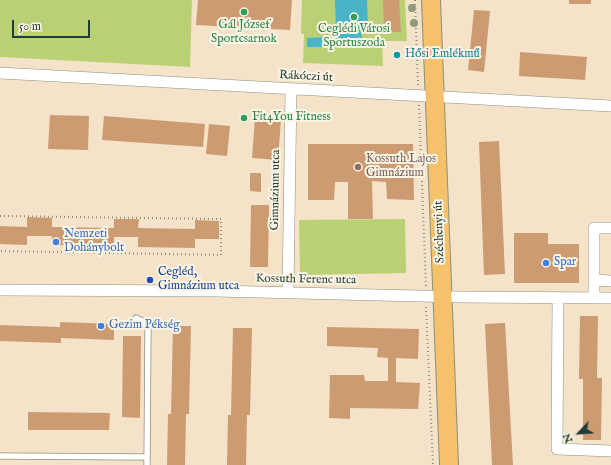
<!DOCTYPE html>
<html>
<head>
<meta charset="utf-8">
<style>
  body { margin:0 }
  #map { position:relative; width:611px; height:465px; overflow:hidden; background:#f4e3c8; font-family:"IM FELL English",serif }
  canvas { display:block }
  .north { position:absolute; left:559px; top:413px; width:40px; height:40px; -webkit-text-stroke:3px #fcf5e5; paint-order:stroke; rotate:245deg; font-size:11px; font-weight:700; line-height:16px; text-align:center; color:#1f3d34 }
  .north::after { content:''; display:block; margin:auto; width:14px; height:18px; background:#1f3d34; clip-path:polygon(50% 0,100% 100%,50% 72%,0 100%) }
  .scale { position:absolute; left:12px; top:20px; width:78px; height:18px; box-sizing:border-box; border:2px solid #1f3d34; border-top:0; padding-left:5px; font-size:12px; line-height:14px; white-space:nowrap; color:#1f3d34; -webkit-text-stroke:3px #fcf5e5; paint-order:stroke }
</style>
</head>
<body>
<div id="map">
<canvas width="611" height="465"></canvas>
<div class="north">N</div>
<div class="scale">50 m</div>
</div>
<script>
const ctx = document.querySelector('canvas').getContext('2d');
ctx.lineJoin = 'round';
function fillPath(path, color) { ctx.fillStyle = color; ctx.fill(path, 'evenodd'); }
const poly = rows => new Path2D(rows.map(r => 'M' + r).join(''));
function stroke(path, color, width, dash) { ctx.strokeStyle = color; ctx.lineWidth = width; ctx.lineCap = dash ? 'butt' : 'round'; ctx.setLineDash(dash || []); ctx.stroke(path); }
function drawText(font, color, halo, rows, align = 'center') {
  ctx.font = font + ' "IM FELL English",serif'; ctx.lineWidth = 4; ctx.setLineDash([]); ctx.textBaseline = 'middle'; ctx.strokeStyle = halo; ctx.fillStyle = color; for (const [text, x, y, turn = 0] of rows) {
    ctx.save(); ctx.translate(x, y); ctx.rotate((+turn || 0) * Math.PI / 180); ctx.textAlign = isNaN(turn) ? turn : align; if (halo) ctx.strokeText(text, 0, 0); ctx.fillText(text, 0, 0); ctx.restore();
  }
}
const green = poly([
  [0,0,192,0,190,67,0,57],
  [302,0,405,0,407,41,382,41,383,66,303,63,304,34,301,34],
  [405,219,406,273,300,275,299,220]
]);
const water = poly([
  [335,0,367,0,368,28,336,29],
  [361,30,362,39,336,40,336,31],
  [327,37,328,47,307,47,307,38]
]);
const building = poly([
  [198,0,292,0,290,30,196,25],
  [383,0,399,0,401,32,384,32],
  [569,0,591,0,591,4,569,4],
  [474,10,490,11,484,72,468,70],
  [520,52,587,57,585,80,519,76],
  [50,115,89,116,88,150,48,149],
  [104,116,205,124,203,147,102,140],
  [255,117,281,119,278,160,252,158],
  [209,124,230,126,227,156,206,154],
  [499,141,505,274,484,275,479,142],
  [308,144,413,144,414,200,387,199,386,182,372,181,373,219,348,219,348,182,335,182,334,200,308,200],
  [250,173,261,173,261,192,250,191],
  [251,205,269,205,268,267,250,267],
  [27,217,52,218,52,227,114,228,114,219,139,219,138,228,195,229,195,220,219,221,219,239,195,239,195,248,138,247,138,237,114,237,114,246,52,245,52,236,27,236,27,245,0,244,0,226,27,227],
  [514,233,548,233,548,244,579,244,579,283,514,283],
  [580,316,598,316,597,378,602,378,601,440,583,440,583,379,579,379],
  [60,322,114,324,114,340,61,338,61,343,0,341,0,325,60,327],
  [505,323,513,465,492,465,485,324],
  [173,326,191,326,189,414,186,414,185,465,167,465,168,414,171,414],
  [327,327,419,329,418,359,396,358,396,382,420,383,418,409,350,408,350,419,329,418,330,375,364,375,365,381,388,381,388,358,377,357,378,348,327,346],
  [233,328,252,328,250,415,247,415,246,465,227,465,228,415,231,415],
  [123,336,141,336,140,418,122,417],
  [28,412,110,413,109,430,28,430]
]);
const path = poly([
  [415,0,418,85],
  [419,105,426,287],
  [0,216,221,219,221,255,0,251],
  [426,307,433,465]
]);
const lane = poly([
  [136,318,142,321,148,328,147,465],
  [0,456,147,457]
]);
const street = poly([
  [0,73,611,106],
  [594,280,594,228,611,228],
  [0,290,216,291,459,297,611,298],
  [288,292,291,89],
  [558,298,557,449,611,451],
  [594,298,594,280,611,281]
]);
const primary = poly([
  [431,0,449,465]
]);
const trees = [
  [412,8],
  [414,23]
];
const markers = [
  [244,12,4,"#2e9e5b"],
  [354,17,4,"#2e9e5b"],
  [397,55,4,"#0f9aa8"],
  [244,118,4,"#2e9e5b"],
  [358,167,4,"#8d6e63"],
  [56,242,4,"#3f7fe0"],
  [546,263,4,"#3f7fe0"],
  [150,280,4,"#1a4fb4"],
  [101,326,4,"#3f7fe0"]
];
const leisureNames = [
  ["Gál József",244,26],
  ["Sportcsarnok",244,40],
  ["Ceglédi Városi",354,30],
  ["Sportuszoda",354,44],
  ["Fit4You Fitness",252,118,"left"]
];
const cultureNames = [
  ["Hősi Emlékmű",405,55]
];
const streetNames = [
  ["Rákóczi út",306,77,3],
  ["Gimnázium utca",276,190,-89],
  ["Széchenyi út",440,232,-92],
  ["Kossuth Ferenc utca",306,280,1]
];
const educationNames = [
  ["Kossuth Lajos",366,160],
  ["Gimnázium",366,174]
];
const shopNames = [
  ["Nemzeti",64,235],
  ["Dohánybolt",64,249],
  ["Spar",554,263],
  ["Gezim Pékség",109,326]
];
const transitNames = [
  ["Cegléd,",158,273],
  ["Gimnázium utca",158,287]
];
fillPath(green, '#b9d075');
fillPath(water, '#49b3c7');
fillPath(building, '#cc9b72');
stroke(lane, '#8a907e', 7);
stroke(street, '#8a907e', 12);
stroke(primary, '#8a907e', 20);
stroke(path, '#8a907e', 2, [1, 3]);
stroke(lane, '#fff', 5.5);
stroke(street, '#fff', 11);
stroke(primary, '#f5c16b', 18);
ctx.fillStyle = '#90987e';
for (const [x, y] of trees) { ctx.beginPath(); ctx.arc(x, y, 4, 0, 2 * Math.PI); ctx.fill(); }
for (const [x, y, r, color] of markers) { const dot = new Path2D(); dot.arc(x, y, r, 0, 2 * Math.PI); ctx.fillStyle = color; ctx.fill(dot); stroke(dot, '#fcf5e5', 1.5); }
drawText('12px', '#27864d', '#fcf5e5', leisureNames);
drawText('12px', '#0d838f', '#fcf5e5', cultureNames, 'left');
drawText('12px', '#1f3d34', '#fcf5e5', streetNames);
drawText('12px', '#785e54', '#fcf5e5', educationNames, 'left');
drawText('12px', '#366cbe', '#fcf5e5', shopNames, 'left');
drawText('12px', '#164399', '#fcf5e5', transitNames, 'left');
</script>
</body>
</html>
